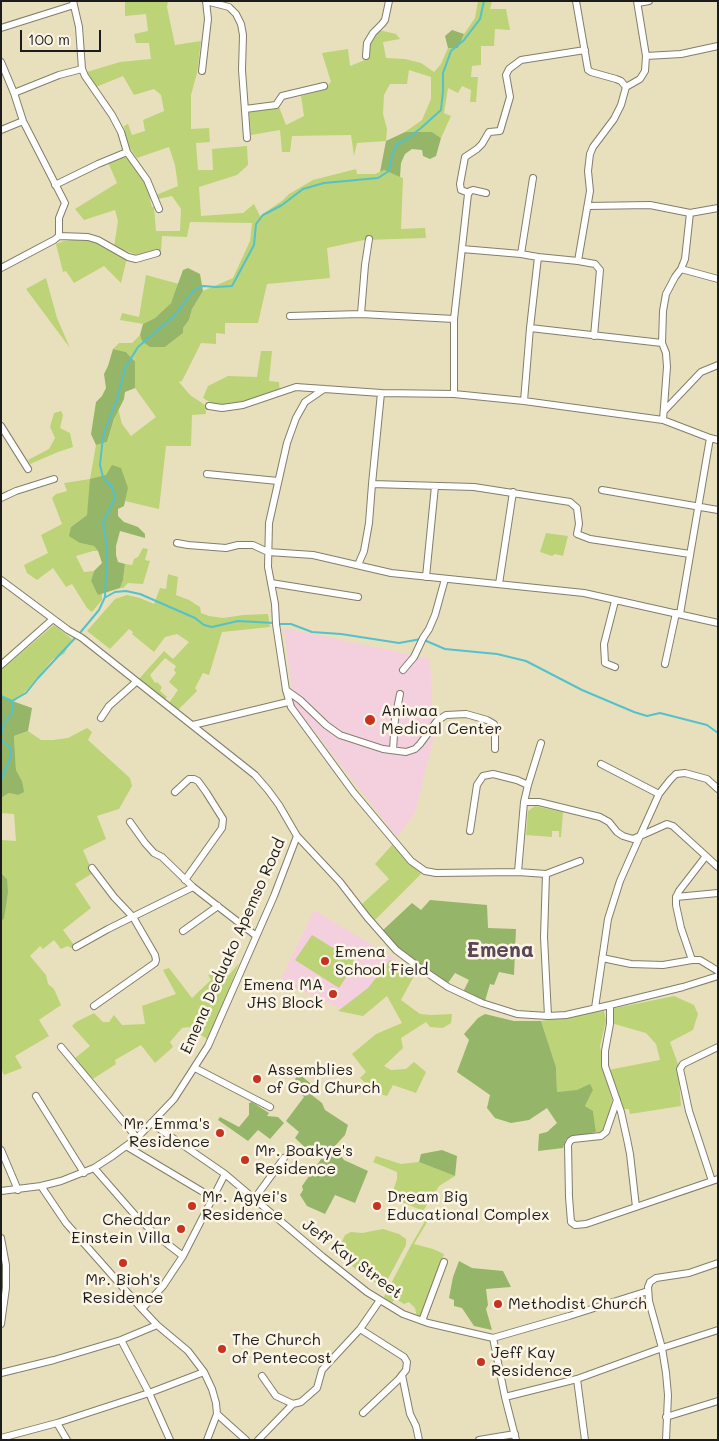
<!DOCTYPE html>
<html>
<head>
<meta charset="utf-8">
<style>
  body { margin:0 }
  #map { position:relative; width:719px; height:1441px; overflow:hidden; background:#e8e0bc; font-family:Mali,sans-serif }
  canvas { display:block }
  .frame { position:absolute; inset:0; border:2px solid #1c1c1c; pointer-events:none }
  .scale { position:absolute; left:20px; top:30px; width:81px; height:22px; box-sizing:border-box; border:2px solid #1c1c1c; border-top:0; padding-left:6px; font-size:15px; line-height:18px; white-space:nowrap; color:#1c1c1c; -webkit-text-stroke:4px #fcf5e5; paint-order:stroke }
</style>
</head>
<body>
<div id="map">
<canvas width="719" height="1441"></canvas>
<div class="frame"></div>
<div class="scale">100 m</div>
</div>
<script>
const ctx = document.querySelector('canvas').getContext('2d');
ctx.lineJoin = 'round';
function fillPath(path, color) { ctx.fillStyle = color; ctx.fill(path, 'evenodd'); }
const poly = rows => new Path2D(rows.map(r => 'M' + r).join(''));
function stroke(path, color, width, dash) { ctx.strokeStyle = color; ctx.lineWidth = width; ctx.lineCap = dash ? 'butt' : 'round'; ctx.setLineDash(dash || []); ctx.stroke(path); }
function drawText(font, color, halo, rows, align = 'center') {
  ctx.font = font + ' Mali,sans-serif'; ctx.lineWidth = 5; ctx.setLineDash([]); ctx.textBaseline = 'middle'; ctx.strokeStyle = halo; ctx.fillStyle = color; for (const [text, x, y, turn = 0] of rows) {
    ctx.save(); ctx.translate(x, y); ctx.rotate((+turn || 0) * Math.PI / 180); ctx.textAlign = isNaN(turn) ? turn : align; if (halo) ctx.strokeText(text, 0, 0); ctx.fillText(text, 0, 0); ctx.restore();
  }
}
const built = poly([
  [284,628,430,659,434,736,415,813,397,837,294,705],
  [314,910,397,960,346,1011,280,981]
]);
const green = poly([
  [125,1,168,1,167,7,175,45,201,41,197,73,191,95,191,129,209,128,210,142,196,143,198,170,213,170,212,149,247,146,248,165,237,175,199,187,201,216,243,213,254,204,260,216,283,200,289,194,313,180,356,169,357,174,375,174,384,170,403,178,401,229,425,228,426,238,364,240,327,248,330,278,267,284,258,323,225,323,225,334,216,333,216,344,201,343,182,381,179,382,190,395,205,405,206,414,192,415,191,446,166,446,159,509,125,501,128,487,89,504,87,515,71,527,80,543,94,546,98,551,93,551,76,556,84,572,94,571,91,581,98,594,102,594,102,600,92,612,87,608,72,584,66,587,53,568,37,580,27,573,24,565,48,553,41,535,62,524,52,498,56,494,67,491,64,483,90,479,96,445,107,442,118,408,122,424,131,436,156,417,135,388,135,360,126,352,113,349,119,343,132,343,140,335,142,341,165,347,183,333,183,328,189,320,192,309,203,291,233,278,250,241,252,223,190,222,187,237,162,236,161,252,156,255,138,255,114,247,118,221,115,210,84,220,75,209,117,183,108,162,126,154,141,174,152,198,150,199,152,207,154,207,156,231,180,231,181,209,172,196,158,199,156,195,178,186,175,165,169,147,137,158,127,144,124,126,128,124,132,135,145,131,143,120,164,111,161,95,154,89,134,95,123,76,96,87,87,72,120,62,151,59,149,43,136,43,134,34,148,31,146,14,125,16],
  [478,1,492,1,490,9,506,9,510,30,495,29,494,46,481,46,481,65,472,66,471,77,478,77,476,102,470,102,471,90,462,86,458,93,448,88,444,113,451,116,441,138,432,132,405,132,422,120,431,99,431,77,409,70,407,84,390,84,384,95,383,114,387,129,386,141,357,143,354,156,351,135,292,136,290,152,282,152,280,130,251,135,249,111,279,107,286,125,304,116,301,96,323,90,331,82,322,53,348,49,350,66,365,60,370,45,379,30,396,34,400,39,383,42,386,58,405,59,421,63,434,72,441,64,448,48,458,48,464,34,475,18],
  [81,239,95,242,127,258,121,283,104,266,74,283,66,271,63,272,56,244,64,241],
  [146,275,179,284,171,303,155,318,143,324,120,320,122,313,139,317],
  [46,278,57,318,70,348,26,289],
  [261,351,272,351,269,381,279,382,280,395,226,405,213,404,203,398,208,386,228,376,257,377],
  [61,411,63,415,60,428,70,433,73,447,58,452,30,464,28,460,49,449,55,438,50,427,54,413],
  [546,533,568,536,563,556,555,554,552,556,540,552],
  [143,548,148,549,145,560,150,561,143,584,128,583,123,588,120,588,123,580,125,564,132,565,134,559,138,557],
  [168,574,178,577,176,595,189,600,200,607,201,613,209,616,223,618,243,615,268,614,270,627,222,632,209,675,203,673,195,688,197,691,177,711,168,704,178,690,169,682,176,673,174,670,176,666,165,658,150,675,155,683,157,682,162,687,160,691,167,697,164,701,138,680,164,651,173,659,189,642,177,634,165,637,154,652,132,634,133,632,129,629,110,649,87,631,115,599,127,595,140,598,154,604,160,588,166,589],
  [54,625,72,639,64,654,53,659,27,690,14,702,1,697,1,670],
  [87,728,92,732,88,740,130,778,132,786,119,809,97,816,106,839,83,850,93,873,75,884,91,908,63,930,74,945,72,948,67,946,61,949,54,940,43,949,40,946,30,956,46,975,48,984,54,989,61,1005,39,1020,49,1036,15,1056,22,1068,4,1075,1,1068,1,921,4,919,7,879,1,873,1,840,16,841,14,814,1,813,1,798,9,793,18,795,22,781,16,770,14,736,28,731,41,740,53,740,68,738],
  [535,806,563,812,561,837,559,837,559,831,552,831,552,837,526,835,528,811],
  [392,845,422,873,374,921,361,905,389,879,375,864],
  [312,935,356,962,339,988,295,960],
  [390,960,409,968,415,974,401,1000,420,1014,431,1015,452,1014,451,1023,443,1028,430,1027,426,1022,401,1038,403,1048,384,1066,391,1070,406,1069,414,1062,426,1072,416,1093,393,1085,387,1096,368,1090,370,1087,360,1078,366,1072,352,1054,376,1034,402,1023,387,996,363,1016,338,1011,368,988],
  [239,963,214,1027,207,1039,189,1027,182,1028,170,1042,173,1047,155,1063,141,1045,115,1060,116,1064,93,1079,83,1070,74,1059,90,1046,72,1026,76,1022,94,1013,103,1022,109,1022,114,1015,122,1025,145,1024,142,1006,176,994,163,970,169,968,192,998,211,980,208,975,213,974,221,978,229,975],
  [674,996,694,1005,698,1014,693,1030,670,1042,678,1064,681,1106,630,1114,629,1109,623,1109,608,1070,660,1060,656,1044,646,1033,611,1023,611,1009],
  [604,1011,606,1021,600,1046,603,1067,612,1100,607,1124,602,1132,596,1132,593,1111,585,1106,593,1090,557,1092,556,1067,541,1021],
  [376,1156,401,1164,419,1162,455,1176,439,1186,423,1211,391,1197,397,1179,397,1172,373,1162],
  [429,1214,432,1214,414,1244,433,1249,444,1254,421,1318,417,1317,415,1308,409,1302,404,1304,396,1299,391,1303,384,1297,410,1247],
  [383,1229,399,1234,406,1239,406,1245,383,1288,336,1255,345,1235,351,1232,362,1233]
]);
const forest = poly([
  [452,30,464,34,458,48,448,48,445,36],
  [405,132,432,132,441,138,436,156,430,159,423,156,422,150,412,149,405,154,401,163,400,177,384,170,380,172,386,141],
  [188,268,200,274,203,291,192,309,189,320,183,328,183,333,165,347,150,347,142,341,140,335,143,324,155,318,171,303,183,270],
  [113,349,126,352,135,361,135,388,125,392,124,399,114,419,107,442,96,445,91,434,96,402,102,396,106,388,104,374,108,366],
  [112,465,121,468,128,488,124,506,118,509,118,516,124,522,138,527,145,534,145,538,120,531,116,546,116,555,118,562,125,564,123,580,120,588,98,595,91,581,94,571,102,563,98,551,94,546,80,543,69,536,71,527,87,515,90,479,106,475],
  [1,697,32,708,28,731,14,736,16,770,22,781,24,792,18,795,9,793,1,798],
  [1,873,7,879,8,892,4,919,1,921],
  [430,900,487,905,488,928,516,929,514,975,499,972,494,985,490,984,485,1001,463,992,469,980,455,973,448,983,400,950,382,931,412,903,421,910],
  [485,1014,514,1021,541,1021,556,1067,557,1092,577,1090,590,1084,593,1090,585,1106,593,1111,596,1132,566,1139,563,1148,538,1151,539,1134,547,1132,557,1123,547,1108,529,1120,511,1123,495,1118,487,1108,490,1095,457,1072,469,1040,464,1034,478,1018],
  [299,1074,310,1083,313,1096,322,1103,325,1110,348,1125,345,1135,334,1147,344,1160,368,1171,355,1203,335,1195,325,1214,307,1206,300,1195,303,1190,302,1186,324,1155,316,1148,310,1152,295,1138,299,1132,286,1121,304,1097,291,1084],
  [252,1102,269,1113,267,1116,278,1117,284,1123,270,1139,258,1130,248,1141,218,1120,220,1117,239,1127,249,1115,249,1103],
  [442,1150,457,1156,455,1176,419,1162,421,1154],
  [459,1261,472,1268,503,1271,511,1287,486,1289,488,1305,486,1309,492,1330,474,1326,462,1308,454,1306,454,1300,449,1298,453,1277]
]);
const stream = poly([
  [106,597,115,592,126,591,140,594,195,618,204,625,212,627,238,621,274,623],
  [278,624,291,624,312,632,341,634,399,643,421,639],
  [79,634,99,610,105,597,107,548,103,522,115,498,112,487,103,477,100,465,103,436,117,399,125,368,138,347,174,316,194,290,203,286,216,287,232,286,254,245,256,224,263,215,282,205,303,189,324,183,378,178,389,171,392,155,397,144,407,139,421,128,441,110,443,91,443,73,451,51,464,40,480,19,484,1],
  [424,640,445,649,497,654,526,661,582,690,634,712,647,716,660,713,707,725,718,733],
  [1,696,12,701],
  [1,736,4,723,12,713,12,701,26,693,38,678,76,637],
  [1,740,11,748,10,759,1,780]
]);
const minor = poly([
  [73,1,79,27,82,69,85,76,112,115,121,132,127,152,147,180,159,209],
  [206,1,229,7,236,14,241,24,243,35,242,70,247,138],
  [576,1,588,70,591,72,616,79,621,81,626,87],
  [638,3,649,1],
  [1,28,74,5],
  [366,56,367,43,373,33,382,24,385,20,389,1],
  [646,56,681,54,718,46],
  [1,62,14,93,23,121,65,203,59,218,59,236,88,237,98,240,128,257,136,259,157,253],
  [202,71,208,19,206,1],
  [14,93,59,75,82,69],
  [245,109,276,105,282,96,324,86],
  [1,130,23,121],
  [55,185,98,164,127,152],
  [469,193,461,190,460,184,465,157,477,149,482,144,489,132,500,131,510,97,506,75,509,69,521,60,585,50],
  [588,206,650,205,690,213,718,208],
  [462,249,521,254,538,257],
  [521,254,533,178],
  [578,261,595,264,600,270,594,336],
  [1,268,54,240,59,236],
  [681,269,718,279],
  [361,314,365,265,369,239],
  [290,316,361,314,454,319],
  [530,328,662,343],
  [324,389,305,402,296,418,287,443,269,523,268,567,275,604,276,624,286,690,291,707,354,793,411,861,425,871,436,873,518,872,524,802,528,785,541,743],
  [454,394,454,319,468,194,470,191,473,190,486,193],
  [524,401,530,328,538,257,578,261,590,191,588,171,590,154,593,147,614,119,621,105,626,87,640,79,645,71,646,56,637,1],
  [209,406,222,408,243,405,296,387,381,393,454,394,524,401,663,420,710,438,718,440],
  [664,411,701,372,718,365],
  [663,420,667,367,666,353,662,343,663,311,666,294,675,277,681,269,685,259,690,213],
  [1,426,28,469],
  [207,474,278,481],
  [372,484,474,487,570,502,577,508,579,524,577,534,590,539,690,554],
  [602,490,718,510],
  [1,498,16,491,54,479],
  [177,543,188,545,226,548,238,545,253,545,268,552,313,555,391,573,584,593,718,623],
  [358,565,364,551,369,523,372,484,381,393],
  [426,577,435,486],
  [1,580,68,630,82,638,255,775,268,790,279,805,297,836,340,882,367,917,396,950,420,968,448,987,482,1003,517,1014,548,1016,566,1015,610,1005,683,987,718,976],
  [271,583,358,597],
  [499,584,513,492],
  [680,614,710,438],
  [665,664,676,613],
  [1,665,53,619],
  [615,667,605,663,604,644,615,601],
  [403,670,414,657,423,638,429,629,435,615,445,579],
  [286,690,300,700,326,725,340,735,383,749,406,752,415,749,420,744,437,721,446,715,466,714,487,720,494,724,495,729,495,749],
  [101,718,109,706,136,682],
  [193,725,288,702],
  [393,750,395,719,400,694],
  [601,764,659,794],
  [175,792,189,779,194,779,198,781,206,792,223,819,222,828,185,880],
  [524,802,539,802,600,817,609,822,617,832,623,836,633,839,640,836,659,794,670,780,676,774,685,773,707,779,718,789],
  [130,822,145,843,154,853,162,857,193,887,255,935],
  [470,831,477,785,483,776,493,774,517,780,528,785],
  [92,868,114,897,133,917,155,955,156,960,155,963,94,1006],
  [518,872,546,874,544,937,548,1016],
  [546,874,580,861],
  [676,897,718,893],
  [183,931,218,906],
  [76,947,108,929,193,887],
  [602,958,631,964,663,965,692,960,700,960,718,971],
  [692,960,681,928,676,905,676,897,679,891,706,856],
  [610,1005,610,1024,605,1051,605,1066,621,1112,627,1139,630,1154,636,1207],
  [595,1008,608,919,620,881,640,836,667,824,673,826,718,867],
  [61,1047,137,1138],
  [195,1068,270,1107],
  [36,1096,84,1173],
  [617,1100,606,1132,601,1136,573,1139,570,1141,568,1145,569,1197,571,1222,575,1225,586,1224,718,1179],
  [151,1123,225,1174,323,1257,367,1292,403,1314,428,1323,493,1338,505,1397,516,1440],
  [126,1146,213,1198],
  [1,1150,18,1190],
  [94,1168,135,1215,157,1236,183,1256],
  [712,1181,689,1111,680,1069,683,1064,718,1047],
  [41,1186,66,1223,142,1309,157,1325,188,1351,204,1372,212,1389,216,1403,217,1414,207,1440],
  [1,1191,41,1186,61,1181,94,1168,111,1157,137,1138,174,1099,208,1046,274,896,297,836],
  [255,1198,284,1158],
  [1,1238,6,1265,6,1288,1,1324],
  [142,1309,163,1286,183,1256,225,1174],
  [422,1321,444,1262],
  [360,1329,404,1357,407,1362,406,1370,398,1380,363,1413],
  [493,1338,569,1316,648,1291],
  [121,1340,149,1393,170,1440],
  [1,1373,54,1360,121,1340,157,1325],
  [402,1375,410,1414,416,1426,419,1440],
  [262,1376,276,1396,293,1404,301,1402,317,1388,322,1370,360,1329,380,1300],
  [577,1379,585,1440],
  [505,1397,577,1379,662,1348,718,1330],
  [217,1414,246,1440],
  [666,1417,718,1401],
  [57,1423,67,1440],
  [1,1438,57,1423,149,1393,204,1372],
  [258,1440,293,1404],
  [479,1440,515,1434],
  [666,1440,668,1395,666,1373,662,1348,649,1301,648,1287,650,1282,656,1278,689,1273,718,1263]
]);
const markers = [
  [370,720,6,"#c8321e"],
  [325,961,5,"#c8321e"],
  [333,994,5,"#c8321e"],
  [257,1079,5,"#c8321e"],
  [220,1133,5,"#c8321e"],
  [245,1160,5,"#c8321e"],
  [192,1206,5,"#c8321e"],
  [377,1206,5,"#c8321e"],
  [181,1229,5,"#c8321e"],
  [123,1263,5,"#c8321e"],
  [498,1304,5,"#c8321e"],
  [222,1349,5,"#c8321e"],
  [481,1362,5,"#c8321e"]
];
const poiNames = [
  ["Aniwaa",381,711],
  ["Medical Center",381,729],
  ["Emena",335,952],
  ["School Field",335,970],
  ["Emena MA",323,985,"right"],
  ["JHS Block",323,1003,"right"],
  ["Assemblies",267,1070],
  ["of God Church",267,1088],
  ["Mr. Emma's",210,1124,"right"],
  ["Residence",210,1142,"right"],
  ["Mr. Boakye's",255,1151],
  ["Residence",255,1169],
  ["Mr. Agyei's",202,1197],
  ["Residence",202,1215],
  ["Dream Big",387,1197],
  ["Educational Complex",387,1215],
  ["Cheddar",171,1220,"right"],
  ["Einstein Villa",171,1238,"right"],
  ["Mr. Bioh's",123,1280,"center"],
  ["Residence",123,1298,"center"],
  ["Methodist Church",508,1304],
  ["The Church",232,1340],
  ["of Pentecost",232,1358],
  ["Jeff Kay",491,1353],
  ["Residence",491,1371]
];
const streetNames = [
  ["Emena Deduako Apemso Road",233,946,-66],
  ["Jeff Kay Street",352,1259,37]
];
const districtNames = [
  ["Emena",500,951]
];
fillPath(built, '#f4cfde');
fillPath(green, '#bcd377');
fillPath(forest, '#95b568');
stroke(stream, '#54c1cb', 2);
stroke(minor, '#827e6c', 8);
stroke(minor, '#fff', 6);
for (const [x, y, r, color] of markers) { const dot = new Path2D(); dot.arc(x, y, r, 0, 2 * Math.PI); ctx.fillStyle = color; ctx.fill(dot); stroke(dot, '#fcf5e5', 2); }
drawText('16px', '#1c1c1c', '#fcf5e5', poiNames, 'left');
drawText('16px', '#1c1c1c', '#fcf5e5', streetNames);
drawText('bold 21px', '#5a4657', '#fcf5e5', districtNames);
</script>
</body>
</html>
